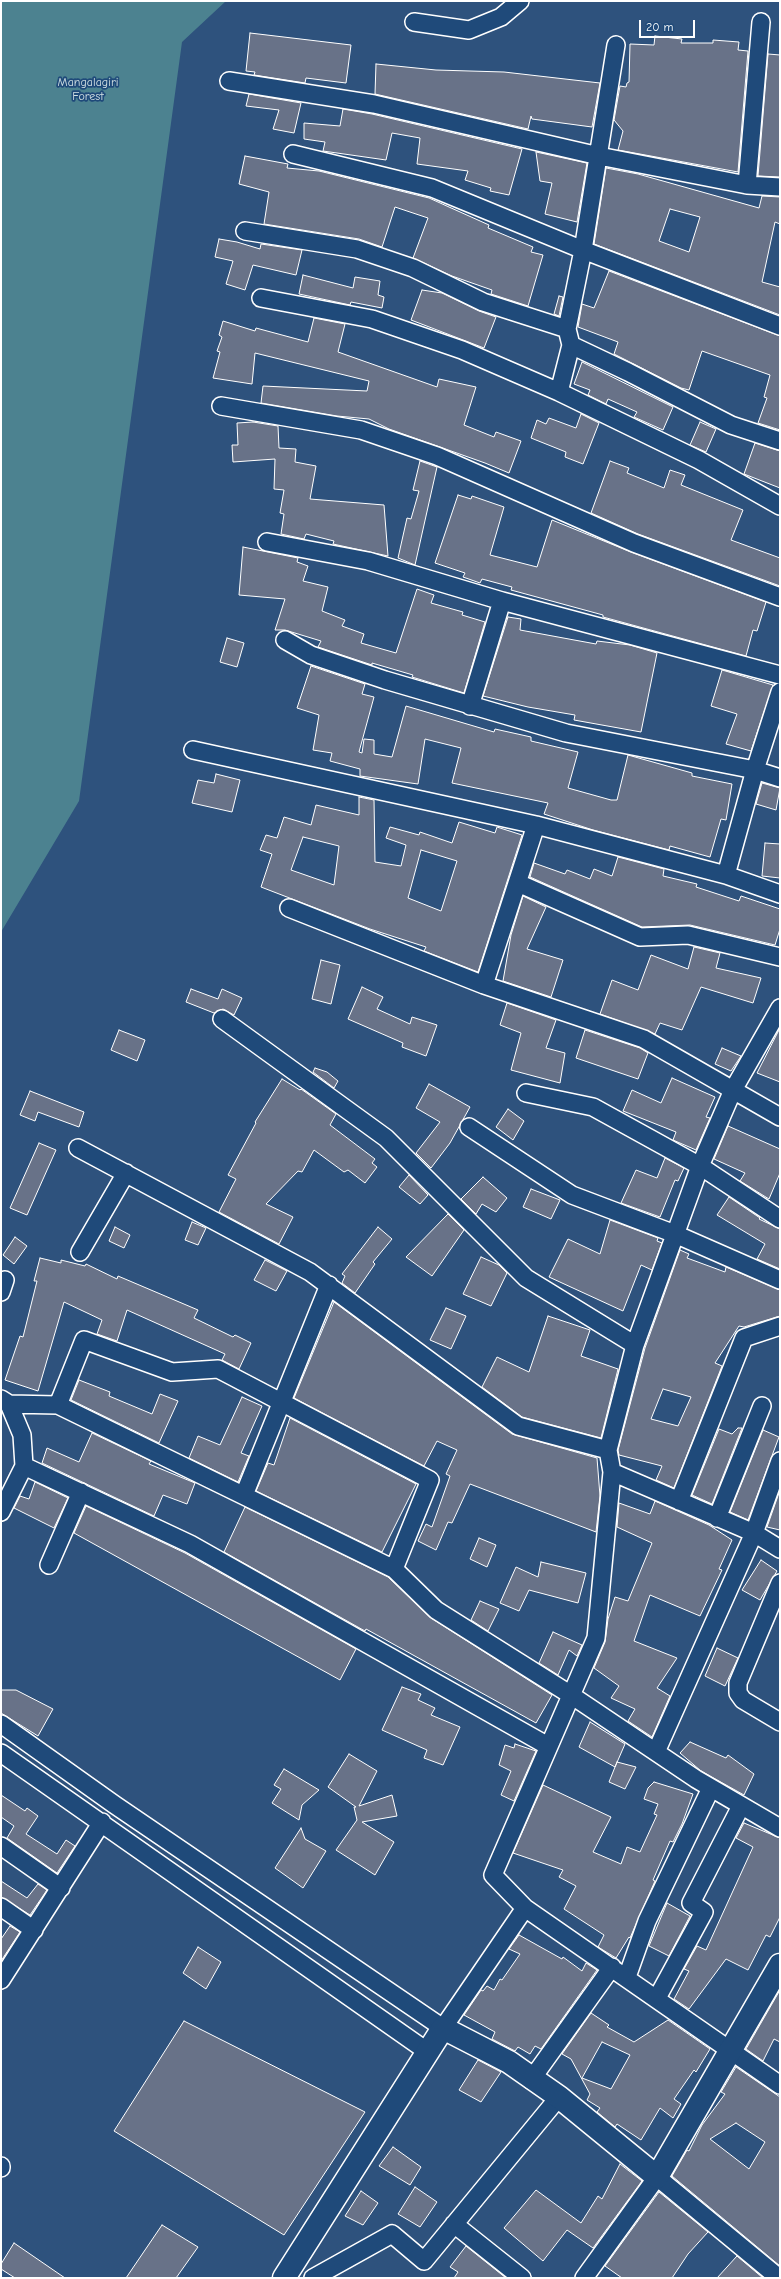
<!DOCTYPE html>
<html>
<head>
<meta charset="utf-8">
<style>
  body { margin:0 }
  #map { position:relative; width:781px; height:2279px; overflow:hidden; background:#2e527d; font-family:"Comic Neue",sans-serif }
  canvas { display:block }
  .frame { position:absolute; inset:0; border:2px solid #fff; pointer-events:none }
  .scale { position:absolute; left:639px; top:20px; width:56px; height:18px; box-sizing:border-box; border:2px solid #fff; border-top:0; padding-left:5px; font-size:12px; line-height:14px; white-space:nowrap; color:#fff; -webkit-text-stroke:3px #1f4a7a; paint-order:stroke }
</style>
</head>
<body>
<div id="map">
<canvas width="781" height="2279"></canvas>
<div class="frame"></div>
<div class="scale">20 m</div>
</div>
<script>
const ctx = document.querySelector('canvas').getContext('2d');
ctx.lineJoin = 'round';
function fillPath(path, color) { ctx.fillStyle = color; ctx.fill(path, 'evenodd'); }
const poly = rows => new Path2D(rows.map(r => 'M' + r).join(''));
function stroke(path, color, width, dash) { ctx.strokeStyle = color; ctx.lineWidth = width; ctx.lineCap = dash ? 'butt' : 'round'; ctx.setLineDash(dash || []); ctx.stroke(path); }
function drawText(font, color, halo, rows, align = 'center') {
  ctx.font = font + ' "Comic Neue",sans-serif'; ctx.lineWidth = 3.5; ctx.setLineDash([]); ctx.textBaseline = 'middle'; ctx.strokeStyle = halo; ctx.fillStyle = color; for (const [text, x, y, turn = 0] of rows) {
    ctx.save(); ctx.translate(x, y); ctx.rotate((+turn || 0) * Math.PI / 180); ctx.textAlign = isNaN(turn) ? turn : align; if (halo) ctx.strokeText(text, 0, 0); ctx.fillText(text, 0, 0); ctx.restore();
  }
}
const green = poly([
  [1,1,226,1,182,42,79,801,1,932]
]);
const building = poly([
  [250,33,351,45,346,83,306,78,305,83,254,75,255,72,246,71,250,33],
  [655,36,682,39,681,43,713,43,713,40,739,42,738,50,748,51,738,172,618,150,623,131,614,120,620,86,626,87,627,83,629,82,630,44,654,45,655,36],
  [768,54,780,55,780,177,758,176,768,54],
  [376,64,436,70,504,72,600,83,592,127,532,119,531,116,528,129,375,94,376,64],
  [249,94,301,103,294,133,273,129,279,110,246,106,249,94],
  [343,109,372,114,522,149,509,195,490,191,491,188,465,180,468,171,417,164,420,138,392,133,386,160,323,151,325,142,304,139,304,123,340,126,343,109],
  [536,152,587,163,577,222,545,214,552,183,540,181,536,152],
  [245,156,288,164,287,168,319,171,429,198,489,225,488,228,533,247,531,252,543,255,528,306,491,294,492,290,452,276,413,258,428,218,395,207,382,247,359,239,264,224,269,192,239,184,245,156],
  [606,168,638,174,759,208,762,196,780,197,780,224,775,222,762,282,780,287,780,315,594,244,606,168],
  [670,209,700,217,689,252,659,241,670,209],
  [219,239,237,242,260,249,261,244,302,250,296,275,253,265,245,290,226,284,233,261,215,257,219,239],
  [609,271,780,336,780,430,758,423,767,398,764,397,770,375,702,351,689,390,681,388,614,354,618,342,578,327,582,304,594,308,609,271],
  [303,275,353,288,355,277,380,281,378,295,384,297,382,308,351,302,350,305,299,294,303,275],
  [422,290,442,293,479,311,496,317,484,348,411,320,422,290],
  [559,296,563,297,559,316,554,314,559,296],
  [314,318,345,324,338,352,437,387,439,379,476,387,464,425,494,437,496,432,521,441,509,473,485,463,389,429,369,419,337,416,261,403,263,386,367,391,369,381,255,353,252,384,213,378,220,352,217,351,222,337,219,335,223,321,255,331,256,328,308,342,314,318],
  [582,362,673,407,663,430,634,417,637,412,608,399,606,404,588,395,590,390,574,384,582,362],
  [581,414,599,423,583,464,565,457,566,452,531,438,537,420,546,424,549,418,576,428,581,414],
  [253,422,278,426,279,448,296,449,295,462,316,466,310,499,384,505,388,556,333,544,334,541,306,534,304,539,281,534,284,514,280,513,284,490,274,489,275,459,233,462,232,445,238,445,237,423,253,422],
  [700,422,716,429,706,452,690,445,700,422],
  [755,443,780,451,780,488,744,474,755,443],
  [420,461,437,467,415,565,398,558,407,518,411,519,419,491,413,490,420,461],
  [610,461,629,468,627,473,664,488,670,470,685,475,681,485,743,510,731,540,780,558,780,586,638,534,591,513,610,461],
  [458,495,471,499,472,496,504,507,490,555,537,567,552,520,631,552,766,602,757,631,753,630,746,656,603,617,603,615,511,590,512,587,482,579,480,583,463,577,465,573,435,563,458,495],
  [243,547,298,558,297,562,308,566,303,581,328,587,322,611,345,620,342,626,364,634,361,643,396,653,417,589,434,595,431,603,463,612,462,615,485,622,464,693,412,677,413,675,372,663,372,665,318,647,321,641,285,630,275,630,285,599,239,595,243,547],
  [508,617,521,619,520,630,596,644,597,641,630,645,657,653,641,732,574,720,575,715,528,707,483,696,508,617],
  [227,638,244,643,237,667,220,662,227,638],
  [311,666,365,684,362,694,374,697,359,752,362,753,364,739,374,740,374,754,392,757,406,706,494,732,495,729,531,737,531,741,578,752,568,788,611,800,617,800,628,755,692,773,692,776,732,784,726,820,721,819,710,857,670,846,669,850,593,830,544,814,548,803,452,783,461,748,425,739,418,784,360,776,360,769,330,761,332,753,313,750,319,715,297,708,311,666],
  [722,670,773,685,751,751,726,744,737,714,711,706,722,670],
  [216,774,240,780,232,812,192,803,198,780,214,783,216,774],
  [762,783,780,788,776,810,756,804,762,783],
  [359,797,374,800,375,862,401,866,406,845,386,838,390,827,419,835,420,832,452,843,459,822,495,833,497,827,522,835,478,972,424,951,426,947,370,929,261,887,272,854,260,850,266,835,277,838,284,817,311,825,316,805,359,815,359,797],
  [303,837,339,846,334,885,291,870,303,837],
  [421,850,457,861,441,911,408,898,421,850],
  [765,843,780,844,780,878,762,876,765,843],
  [618,857,664,869,663,876,697,884,696,887,739,901,741,896,780,909,780,929,775,945,690,925,642,927,530,877,534,863,565,874,567,870,590,879,594,869,612,876,618,857],
  [523,896,546,907,527,949,563,960,551,997,503,981,511,935,523,896],
  [694,947,720,953,716,968,761,978,753,1003,701,987,682,1030,660,1023,655,1034,600,1014,612,980,638,990,651,955,688,969,694,947],
  [321,960,340,965,331,1004,312,999,321,960],
  [362,987,383,997,377,1009,410,1024,412,1017,437,1025,426,1056,402,1047,403,1043,348,1019,362,987],
  [191,989,218,999,222,989,242,998,234,1015,223,1009,214,1013,186,1002,191,989],
  [507,1003,556,1020,546,1048,565,1053,560,1083,511,1070,521,1033,500,1025,507,1003],
  [780,1028,780,1082,757,1073,780,1028],
  [119,1030,145,1040,137,1061,111,1050,119,1030],
  [585,1030,640,1048,648,1053,638,1079,576,1058,585,1030],
  [722,1048,741,1056,731,1071,715,1064,722,1048],
  [315,1068,327,1072,338,1081,334,1088,313,1072,315,1068],
  [672,1078,715,1097,706,1117,710,1118,696,1150,673,1140,676,1132,623,1111,632,1090,661,1103,672,1078],
  [282,1079,300,1090,301,1089,336,1114,330,1125,375,1159,372,1163,377,1167,365,1183,348,1170,344,1172,314,1150,302,1172,298,1171,266,1204,293,1217,279,1244,219,1212,236,1179,228,1175,256,1123,255,1122,282,1079],
  [429,1084,470,1107,450,1143,431,1168,416,1153,440,1122,416,1108,429,1084],
  [30,1091,84,1112,79,1127,38,1112,35,1121,20,1115,30,1091],
  [508,1109,524,1121,513,1140,496,1127,508,1109],
  [728,1126,780,1149,780,1173,769,1199,740,1181,745,1173,714,1159,728,1126],
  [39,1143,56,1150,27,1215,10,1208,39,1143],
  [665,1158,684,1168,678,1181,675,1180,660,1217,621,1203,636,1170,657,1178,665,1158],
  [409,1175,428,1195,420,1204,399,1187,409,1175],
  [483,1177,507,1198,496,1212,482,1204,476,1214,461,1199,483,1177],
  [531,1189,560,1200,551,1219,523,1207,531,1189],
  [729,1197,760,1218,759,1219,780,1229,780,1269,757,1259,765,1244,717,1215,729,1197],
  [448,1214,464,1230,432,1276,406,1257,448,1214],
  [610,1220,658,1238,657,1241,662,1243,652,1270,641,1265,623,1311,549,1277,568,1239,600,1254,610,1220],
  [192,1222,206,1228,198,1245,185,1240,192,1222],
  [115,1227,130,1235,124,1248,109,1241,115,1227],
  [378,1227,392,1239,373,1262,375,1264,355,1293,342,1283,345,1276,342,1274,378,1227],
  [15,1237,27,1246,14,1264,3,1255,15,1237],
  [680,1250,689,1254,687,1258,725,1272,726,1267,780,1290,780,1316,744,1327,739,1326,715,1363,722,1366,674,1488,656,1480,662,1466,619,1455,618,1450,645,1348,680,1250],
  [663,1389,691,1397,678,1426,651,1419,663,1389],
  [481,1257,499,1265,507,1273,491,1306,463,1294,481,1257],
  [40,1258,61,1263,61,1260,85,1266,86,1264,117,1279,118,1276,198,1310,194,1318,233,1337,235,1335,251,1343,239,1369,222,1360,225,1354,127,1310,117,1341,97,1334,102,1320,64,1302,38,1391,5,1380,20,1336,23,1337,37,1281,34,1281,40,1258],
  [265,1260,287,1271,276,1291,254,1280,265,1260],
  [334,1302,512,1434,597,1458,600,1496,596,1532,470,1484,452,1523,448,1522,436,1550,418,1541,426,1524,432,1527,450,1476,446,1474,457,1450,437,1441,424,1466,294,1398,334,1302],
  [446,1308,466,1316,451,1349,430,1340,446,1308],
  [548,1316,590,1330,581,1356,618,1369,601,1438,522,1417,482,1387,497,1357,529,1372,548,1316],
  [79,1380,110,1392,109,1396,152,1414,160,1394,178,1401,159,1443,71,1400,79,1380],
  [242,1397,262,1406,241,1453,249,1456,238,1482,189,1458,198,1436,220,1445,242,1397],
  [290,1418,416,1484,382,1552,256,1491,268,1463,274,1465,290,1418],
  [738,1428,742,1428,712,1504,692,1495,719,1429,732,1434,738,1428],
  [763,1430,779,1437,748,1520,730,1512,763,1430],
  [92,1433,151,1461,149,1464,195,1483,187,1504,163,1495,154,1516,42,1463,47,1448,79,1462,92,1433],
  [35,1482,68,1498,54,1528,14,1508,20,1496,29,1499,35,1482],
  [780,1490,780,1530,767,1527,780,1490],
  [655,1501,709,1525,732,1540,719,1569,722,1570,700,1616,650,1595,634,1641,677,1658,657,1688,670,1696,652,1737,628,1721,635,1709,611,1698,619,1686,594,1668,605,1642,608,1619,615,1597,628,1601,652,1543,617,1527,619,1503,650,1514,655,1501],
  [86,1506,185,1553,356,1649,340,1680,74,1533,86,1506],
  [245,1507,388,1577,431,1618,552,1695,536,1723,366,1629,365,1631,224,1552,245,1507],
  [479,1538,496,1545,487,1567,470,1559,479,1538],
  [761,1560,777,1571,760,1600,742,1590,761,1560],
  [541,1562,586,1573,578,1603,529,1590,519,1611,500,1603,516,1567,538,1577,541,1562],
  [480,1601,499,1609,488,1631,471,1620,480,1601],
  [553,1632,582,1645,577,1656,569,1650,558,1675,539,1663,553,1632],
  [717,1648,738,1658,725,1686,705,1676,717,1648],
  [402,1687,421,1694,418,1700,435,1708,431,1715,460,1727,443,1765,424,1758,427,1750,382,1730,402,1687],
  [1,1690,16,1690,53,1709,38,1736,1,1713,1,1690],
  [590,1722,625,1744,615,1767,579,1747,590,1722],
  [690,1742,726,1758,728,1755,754,1774,744,1795,701,1771,680,1753,690,1742],
  [515,1744,536,1751,514,1801,501,1795,511,1771,499,1765,505,1745,514,1748,515,1744],
  [349,1754,377,1771,359,1806,392,1795,397,1816,362,1822,394,1842,375,1875,336,1850,357,1820,354,1807,356,1807,328,1787,349,1754],
  [617,1762,636,1767,625,1789,609,1782,617,1762],
  [284,1769,319,1790,302,1805,299,1820,272,1803,281,1789,274,1785,284,1769],
  [654,1782,693,1794,682,1824,673,1842,670,1841,653,1880,655,1881,630,1938,629,1937,616,1958,598,1947,604,1935,564,1909,576,1886,559,1877,563,1870,513,1853,543,1785,611,1817,593,1852,621,1864,627,1847,640,1852,657,1815,654,1814,658,1804,644,1799,648,1788,654,1782],
  [1,1795,25,1811,27,1808,38,1816,26,1834,57,1854,66,1840,75,1846,57,1873,7,1838,14,1826,1,1817,1,1795],
  [744,1823,780,1838,780,1917,770,1937,766,1935,748,1970,726,1959,689,2009,674,1999,689,1971,684,1969,697,1946,706,1950,753,1847,736,1838,744,1823],
  [301,1828,305,1839,326,1851,303,1888,275,1868,301,1828],
  [1,1881,27,1898,38,1884,47,1890,30,1915,1,1897,1,1881],
  [667,1903,690,1916,669,1956,649,1946,667,1903],
  [10,1926,20,1932,1,1961,1,1939,10,1926],
  [519,1935,562,1959,563,1957,582,1971,586,1963,597,1970,541,2049,535,2046,530,2054,518,2047,515,2051,492,2039,495,2032,464,2015,481,1990,483,1991,487,1986,494,1990,500,1979,502,1980,520,1954,509,1949,519,1935],
  [198,1947,221,1962,206,1989,183,1973,198,1947],
  [780,1990,780,2042,774,2039,763,2061,746,2049,780,1990],
  [591,2013,609,2025,607,2027,634,2042,668,2020,710,2049,696,2072,694,2070,674,2099,681,2104,673,2118,660,2108,641,2140,617,2124,615,2127,597,2112,600,2108,587,2100,590,2094,571,2059,562,2054,591,2013],
  [602,2042,630,2055,611,2089,582,2078,602,2042],
  [184,2021,365,2112,284,2235,114,2131,184,2021],
  [478,2060,501,2072,481,2102,459,2090,478,2060],
  [736,2067,780,2097,780,2266,672,2176,687,2150,689,2151,702,2125,725,2094,721,2092,736,2067],
  [736,2123,765,2142,749,2169,710,2139,736,2123],
  [393,2147,421,2167,410,2185,379,2166,393,2147],
  [620,2164,642,2181,593,2248,567,2230,543,2261,504,2228,536,2190,581,2223,598,2196,602,2199,620,2164],
  [415,2187,437,2202,420,2227,398,2214,415,2187],
  [361,2191,378,2203,363,2225,345,2216,361,2191],
  [659,2192,708,2232,688,2254,672,2278,622,2278,605,2266,659,2192],
  [162,2225,198,2247,176,2278,126,2278,162,2225],
  [14,2243,65,2278,15,2278,1,2269,1,2264,14,2243],
  [466,2246,506,2278,454,2278,458,2272,450,2267,466,2246],
  [737,2256,763,2278,717,2278,737,2256]
]);
const street = poly([
  [414,22,469,30,501,17,520,1],
  [229,81,374,104,599,156,747,185,780,187],
  [293,154,432,188,583,250,780,326],
  [747,185,761,22],
  [245,231,357,249,413,268,483,302,567,329],
  [261,298,372,319,462,350,559,392,699,460,780,506],
  [571,345,628,372,731,425,780,441],
  [559,392,571,345,567,329,583,250,616,45],
  [221,406,361,430,437,456,634,543,780,597],
  [267,542,368,561,502,601,780,675],
  [285,640,311,655,385,680,566,733,755,770,780,778],
  [470,706,502,601],
  [193,750,536,825,726,875,780,894],
  [726,875,755,770,780,692],
  [518,883,640,937,688,935,780,957],
  [289,908,484,985,644,1039,733,1090,780,1008],
  [484,985,536,825],
  [222,1019,386,1138,526,1278,635,1345],
  [526,1093,593,1107,700,1166,780,1219],
  [469,1127,572,1195,675,1234,780,1280],
  [78,1148,310,1272,518,1426,608,1450],
  [80,1252,126,1173],
  [1,1292,5,1280],
  [9,1404,58,1405,394,1569,436,1610,571,1695,696,1779,780,1828],
  [58,1405,84,1340,172,1372,218,1369,430,1480,394,1569],
  [24,1466,190,1544,548,1746],
  [612,1472,754,1533,780,1549],
  [244,1495,329,1285],
  [679,1501,744,1338,780,1326],
  [1,1512,24,1466,22,1435,9,1404,1,1399],
  [717,1518,762,1406],
  [49,1565,81,1492],
  [780,1583,738,1683,738,1693,743,1700,780,1722],
  [1,1724,115,1805,443,2028,525,1908,493,1875,596,1638,612,1472,608,1450,635,1345,700,1166,733,1090,780,1117],
  [656,1752,754,1533,780,1461],
  [1,1753,428,2052],
  [1,1846,61,1888],
  [1,1907,34,1930],
  [525,1908,780,2085],
  [627,1977,647,1921,711,1788],
  [1,1980,102,1822],
  [657,1998,704,1912,691,1903,741,1806],
  [531,2080,612,1967],
  [1,2166,1,2168],
  [454,2224,522,2278],
  [313,2278,392,2234,424,2261,559,2097],
  [584,2278,657,2177,779,2278]
]);
const secondary = poly([
  [284,2278,443,2028,509,2062,559,2097,657,2177,780,1965]
]);
const parkNames = [
  ["Mangalagiri",88,83],
  ["Forest",88,97]
];
fillPath(green, '#4c8290');
fillPath(building, '#687288');
stroke(building, '#fff', 1);
stroke(street, '#fff', 20);
stroke(secondary, '#fff', 25);
stroke(street, '#1f4a7a', 17);
stroke(secondary, '#1f4a7a', 22);
drawText('12px', '#d2e0e3', '#1f4a7a', parkNames);
</script>
</body>
</html>
